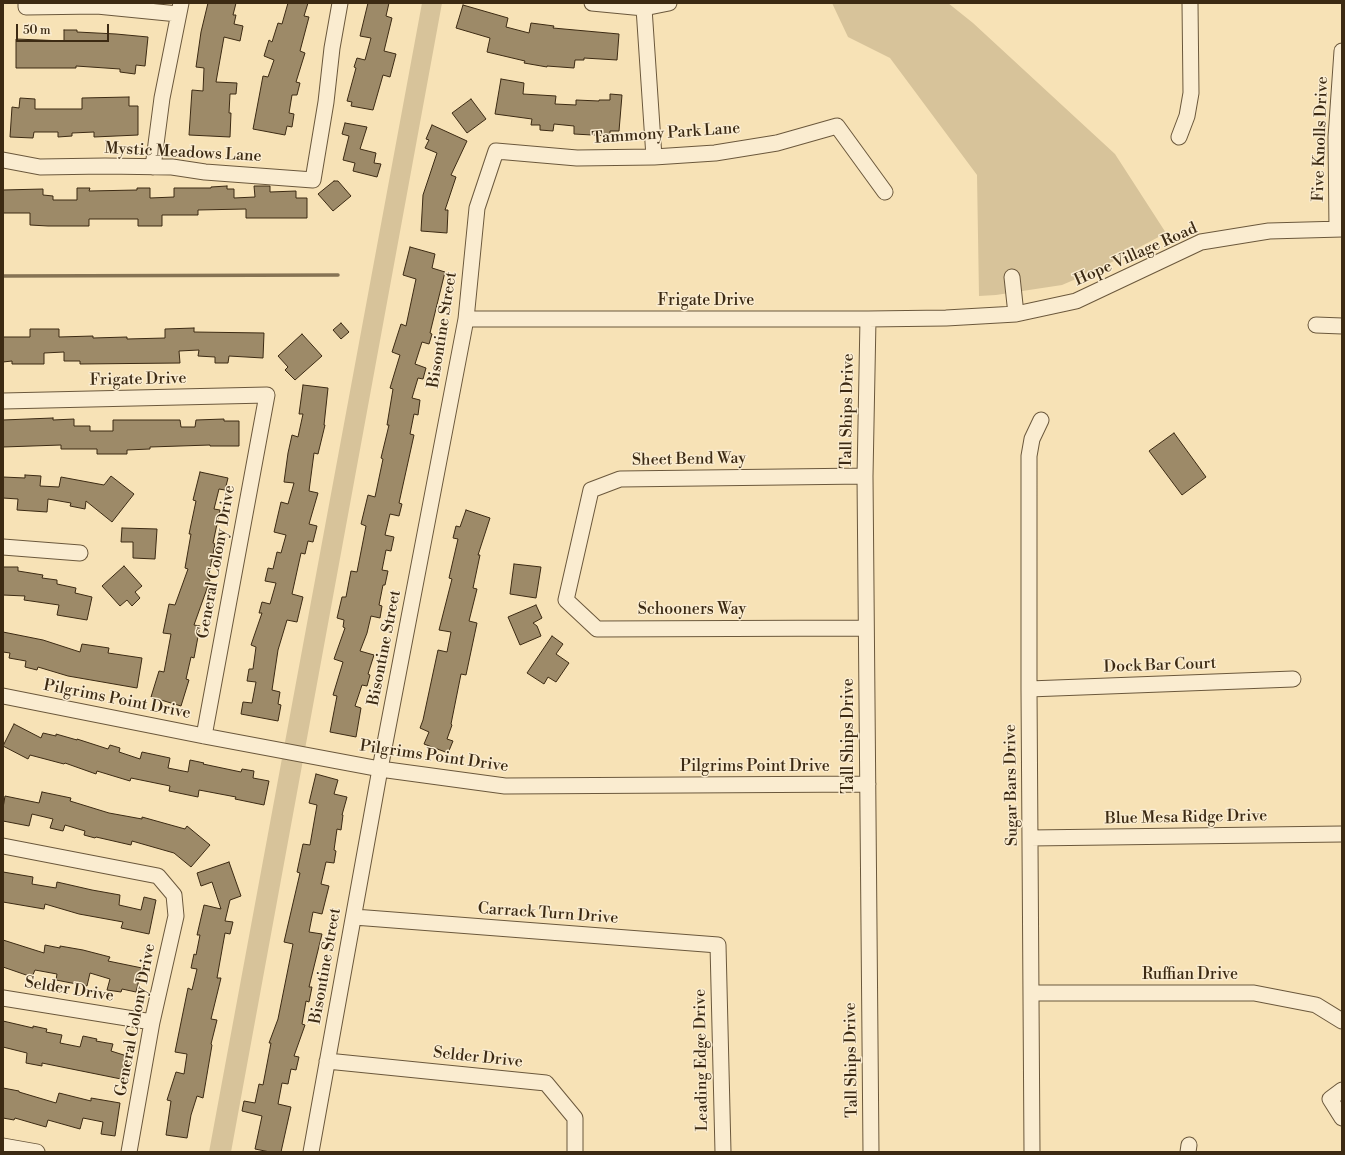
<!DOCTYPE html>
<html>
<head>
<meta charset="utf-8">
<style>
  body { margin:0 }
  #map { position:relative; width:1345px; height:1155px; overflow:hidden; background:#f7e2b6; font-family:"Libre Bodoni",serif }
  canvas { display:block }
  .frame { position:absolute; inset:0; border:4px solid #3c2a13; pointer-events:none }
  .scale { position:absolute; left:16px; top:24px; width:93px; height:18px; box-sizing:border-box; border:2px solid #3c2a13; border-top:0; padding-left:5px; font-size:12px; line-height:14px; white-space:nowrap; color:#3c2a13; -webkit-text-stroke:3px #faecd0; paint-order:stroke }
</style>
</head>
<body>
<div id="map">
<canvas width="1345" height="1155"></canvas>
<div class="frame"></div>
<div class="scale">50 m</div>
</div>
<script>
const ctx = document.querySelector('canvas').getContext('2d');
ctx.lineJoin = 'round';
function fillPath(path, color) { ctx.fillStyle = color; ctx.fill(path, 'evenodd'); }
const poly = rows => new Path2D(rows.map(r => 'M' + r).join(''));
function stroke(path, color, width, dash) { ctx.strokeStyle = color; ctx.lineWidth = width; ctx.lineCap = dash ? 'butt' : 'round'; ctx.setLineDash(dash || []); ctx.stroke(path); }
function drawText(font, color, halo, rows, align = 'center') {
  ctx.font = font + ' "Libre Bodoni",serif'; ctx.lineWidth = 3; ctx.setLineDash([]); ctx.textBaseline = 'middle'; ctx.strokeStyle = halo; ctx.fillStyle = color; for (const [text, x, y, turn = 0] of rows) {
    ctx.save(); ctx.translate(x, y); ctx.rotate((+turn || 0) * Math.PI / 180); ctx.textAlign = isNaN(turn) ? turn : align; if (halo) ctx.strokeText(text, 0, 0); ctx.fillText(text, 0, 0); ctx.restore();
  }
}
const green = poly([
  [422,3,442,3,231,1152,209,1152],
  [832,3,948,3,973,23,1115,154,1166,233,1097,270,1062,285,996,295,979,296,977,175,890,58,848,37]
]);
const stream = poly([
  [3,276,338,275]
]);
const building = poly([
  [208,3,236,3,233,15,236,15,234,24,243,26,240,41,224,37,216,82,237,83,236,94,230,94,229,113,231,113,230,137,189,135,192,90,203,91,204,68,196,67,201,32,208,3],
  [288,3,308,3,304,16,309,17,300,51,305,53,296,82,300,83,297,95,292,95,289,113,294,114,292,127,287,126,285,135,253,129,263,76,268,77,274,60,264,56,269,40,272,42,278,23,282,24,288,3],
  [368,3,389,3,386,16,392,18,384,51,396,54,390,77,383,75,373,110,351,106,352,102,347,101,356,68,354,67,357,58,365,60,371,38,360,36,368,3],
  [463,5,508,18,506,27,529,33,531,23,554,26,553,28,619,34,617,60,584,58,584,60,575,60,574,68,547,66,547,67,524,63,525,61,487,52,490,38,456,28,463,5],
  [64,30,77,30,77,32,116,34,148,37,145,66,136,65,135,74,120,72,120,69,76,66,76,68,16,68,16,39,64,41,64,30],
  [501,79,524,83,523,94,556,96,555,104,576,105,576,100,599,101,599,100,610,100,610,94,622,95,619,131,610,131,610,136,574,134,574,126,554,124,553,131,540,130,540,125,531,125,532,119,495,114,501,79],
  [129,97,129,106,138,106,138,135,94,137,94,132,72,133,72,136,58,137,58,132,34,132,33,138,10,137,12,107,19,108,20,98,35,99,35,109,82,109,82,98,129,97],
  [471,99,486,119,467,133,452,113,471,99],
  [345,123,367,127,360,149,376,153,374,163,381,164,377,177,353,171,355,163,343,160,349,136,342,134,345,123],
  [432,125,467,141,451,175,456,177,445,210,448,210,447,233,421,231,423,195,437,153,425,148,429,140,426,139,432,125],
  [334,181,338,181,351,196,333,211,318,194,334,181],
  [227,186,227,189,234,189,234,198,255,197,254,186,270,186,270,192,296,191,296,198,307,198,307,218,246,218,246,209,198,210,198,215,162,215,162,226,138,226,138,219,89,219,89,226,48,226,30,225,30,213,3,213,3,190,43,189,43,195,53,196,53,200,77,200,77,188,90,188,89,191,137,190,137,188,150,188,150,198,174,197,174,188,211,188,211,187,227,186],
  [410,247,435,254,432,268,445,272,430,333,432,334,429,344,422,342,415,364,426,368,423,379,418,378,412,398,420,400,418,415,414,414,410,434,414,435,399,503,402,504,399,516,390,514,385,535,394,537,391,551,386,550,382,570,388,571,385,585,383,585,379,605,382,606,380,618,371,616,367,633,360,651,374,655,368,674,370,675,367,686,362,685,355,706,361,708,356,737,330,732,337,696,333,695,343,662,334,659,345,628,343,627,344,620,337,618,342,597,346,597,351,571,357,572,366,526,361,524,368,495,375,497,383,459,381,458,389,425,387,425,393,389,390,388,400,355,392,352,401,324,406,326,416,279,403,275,410,247],
  [341,323,349,332,341,339,333,330,341,323],
  [194,328,194,332,264,333,263,358,229,356,228,363,215,363,215,357,198,356,199,350,179,351,180,363,80,364,80,361,64,361,64,352,44,353,44,364,12,364,12,361,3,362,3,337,30,337,30,329,59,329,59,337,93,336,93,338,127,337,127,339,165,338,165,329,194,328],
  [302,334,322,356,295,380,285,370,288,367,278,356,302,334],
  [303,385,328,388,324,425,325,425,318,454,314,453,309,491,318,493,309,524,317,526,313,542,308,541,305,554,301,553,292,594,303,597,297,622,287,620,278,650,272,690,280,692,278,704,281,705,278,721,241,714,243,702,252,703,256,682,247,681,249,669,253,669,256,647,251,645,262,613,259,613,262,602,270,604,276,583,265,581,268,568,273,569,277,552,281,553,286,535,274,532,281,502,288,504,294,483,284,482,288,453,292,435,298,437,303,414,299,414,303,385],
  [53,418,53,420,74,419,74,426,90,426,90,431,113,431,113,420,180,420,181,427,195,427,196,420,224,419,224,421,239,421,239,446,210,446,210,445,150,447,150,449,127,450,127,454,97,454,97,449,61,449,61,445,3,447,3,420,53,418],
  [1174,433,1206,477,1182,495,1149,451,1174,433],
  [200,472,228,478,225,490,219,489,214,509,220,510,213,543,215,544,208,579,210,580,194,625,200,626,194,658,191,657,186,679,189,680,181,706,151,697,159,671,164,672,171,634,163,633,169,604,175,605,188,569,185,568,191,534,189,534,196,501,193,500,200,472],
  [25,475,41,476,40,486,59,487,61,477,104,485,111,476,134,494,112,522,86,501,85,509,70,506,71,503,48,499,47,512,17,510,18,499,3,498,3,477,25,478,25,475],
  [466,510,490,518,478,555,480,555,473,588,477,589,469,621,477,623,466,675,461,674,451,724,452,725,447,739,453,741,448,753,424,744,429,732,420,728,423,720,438,650,447,652,451,632,439,630,452,579,449,578,458,539,453,538,456,526,460,527,466,510],
  [122,528,157,529,155,559,133,558,133,542,121,542,122,528],
  [514,564,541,567,536,598,510,594,514,564],
  [124,566,142,586,135,592,140,598,132,606,127,600,120,606,102,586,124,566],
  [3,567,18,567,18,571,43,575,42,578,57,580,57,584,76,588,75,593,92,597,87,620,57,615,59,605,24,600,25,596,3,595,3,567],
  [536,605,542,618,533,623,537,626,541,636,520,645,508,617,536,605],
  [3,632,43,640,80,652,82,644,109,648,108,653,142,658,137,688,68,676,38,667,37,670,25,667,26,661,9,658,10,653,3,652,3,632],
  [552,636,563,644,556,654,569,663,556,682,548,677,544,684,527,673,552,636],
  [14,724,41,738,43,733,56,736,56,734,77,740,77,739,108,749,110,745,120,748,119,752,140,759,142,752,170,758,168,768,188,772,190,760,204,763,203,764,241,772,242,769,254,771,253,778,269,781,264,805,235,799,236,797,199,790,198,797,169,791,170,786,131,778,130,781,97,771,96,774,65,763,64,764,30,755,28,759,3,746,14,724],
  [316,774,338,780,334,794,347,797,342,815,343,815,341,830,337,829,334,850,336,851,334,863,326,862,321,884,329,886,322,914,313,912,309,932,322,934,309,987,312,987,309,1002,306,1001,302,1024,305,1025,294,1056,299,1057,296,1070,291,1069,288,1084,282,1083,278,1104,291,1107,281,1152,270,1152,255,1149,262,1116,242,1111,244,1101,255,1103,259,1084,263,1085,271,1043,269,1043,278,1019,293,944,284,942,300,873,297,872,303,844,310,845,317,805,309,803,316,774],
  [42,792,71,798,70,801,109,813,142,819,142,817,185,829,187,826,210,845,191,867,174,853,132,841,131,845,96,837,95,838,84,835,85,831,65,825,63,831,50,828,53,819,32,814,29,826,3,821,3,808,5,796,39,803,42,792],
  [229,862,241,896,230,900,225,921,233,922,230,934,225,933,217,978,221,978,211,1019,217,1020,211,1044,212,1045,203,1098,197,1096,191,1115,187,1138,166,1135,171,1101,167,1100,176,1072,184,1074,187,1054,175,1052,188,988,192,990,197,969,191,968,194,954,196,955,200,935,197,935,204,905,221,909,212,882,201,886,197,873,229,862],
  [3,872,33,877,32,884,56,888,57,882,92,890,120,895,119,905,141,910,144,897,156,900,149,934,121,928,123,922,79,914,45,904,44,909,3,902,3,872],
  [3,940,44,953,45,945,60,948,60,946,83,950,110,957,108,961,142,968,136,992,122,989,121,992,107,990,110,979,90,973,87,986,56,980,57,974,35,970,32,977,3,967,3,940],
  [3,1021,33,1028,33,1026,47,1029,46,1032,62,1035,60,1043,80,1047,83,1036,97,1039,96,1041,113,1044,111,1051,130,1057,126,1080,42,1063,42,1066,26,1063,27,1053,3,1047,3,1021],
  [3,1088,19,1091,19,1092,56,1103,59,1093,91,1101,91,1098,120,1103,115,1136,101,1134,103,1122,83,1118,80,1129,48,1120,46,1127,15,1118,14,1120,3,1118,3,1088]
]);
const minor = poly([
  [26,3,26,7,97,6,178,14],
  [592,3,644,8,669,3],
  [644,8,654,157],
  [1179,137,1187,116,1191,93,1190,3],
  [3,160,40,167,105,166,172,167,205,172,313,180,326,102,332,48,340,3],
  [153,167,162,98,181,3],
  [1337,229,1336,137,1342,51],
  [1012,277,1016,314],
  [466,319,868,319,946,318,1016,314,1076,301,1201,242,1269,231,1342,229],
  [868,319,865,476,871,1152],
  [1316,325,1342,326],
  [3,401,267,395,204,736],
  [865,476,620,479,591,490,566,600,597,629,866,628],
  [3,547,80,553],
  [1029,689,1293,679],
  [3,696,204,736,380,769,505,786,868,784],
  [1030,838,1342,834],
  [3,846,158,876,174,895,176,916,152,1022,129,1152],
  [354,917,718,945,723,1152],
  [1031,993,1254,993,1316,1005,1342,1021],
  [3,998,152,1022],
  [327,1061,546,1083,575,1118,575,1152],
  [1342,1090,1330,1099,1342,1118],
  [3,1146,37,1152],
  [311,1152,380,769,466,319,477,208,496,151,577,158,654,157,715,153,777,143,837,126,885,192],
  [1032,1152,1029,689,1029,456,1032,439,1041,420],
  [1188,1152,1189,1145]
]);
const streetNames = [
  ["Tammony Park Lane",666,134,-4],
  ["Five Knolls Drive",1321,139,-88],
  ["Mystic Meadows Lane",183,153,3],
  ["Hope Village Road",1136,255,-24],
  ["Frigate Drive",706,301],
  ["Bisontine Street",443,330,-81],
  ["Frigate Drive",138,380,-1],
  ["Tall Ships Drive",848,411,-89],
  ["Sheet Bend Way",689,460,-1],
  ["General Colony Drive",217,562,-80],
  ["Schooners Way",692,610],
  ["Bisontine Street",385,648,-79],
  ["Dock Bar Court",1160,666,-2],
  ["Pilgrims Point Drive",117,700,11],
  ["Tall Ships Drive",849,736,-90],
  ["Pilgrims Point Drive",434,757,8],
  ["Pilgrims Point Drive",755,767],
  ["Sugar Bars Drive",1012,785,-91],
  ["Blue Mesa Ridge Drive",1186,818,-1],
  ["Carrack Turn Drive",548,914,4],
  ["Bisontine Street",326,966,-80],
  ["Ruffian Drive",1190,975],
  ["Selder Drive",69,990,9],
  ["General Colony Drive",136,1020,-79],
  ["Selder Drive",478,1058,6],
  ["Leading Edge Drive",702,1060,-91],
  ["Tall Ships Drive",852,1060,-91]
];
fillPath(green, '#d7c39a');
stroke(stream, '#867354', 3.5);
fillPath(building, '#9d8a68');
stroke(building, '#3c2a13', 1);
stroke(minor, '#6b583c', 17);
stroke(minor, '#faecd0', 15);
drawText('16px', '#3c2a13', '#faecd0', streetNames);
</script>
</body>
</html>
